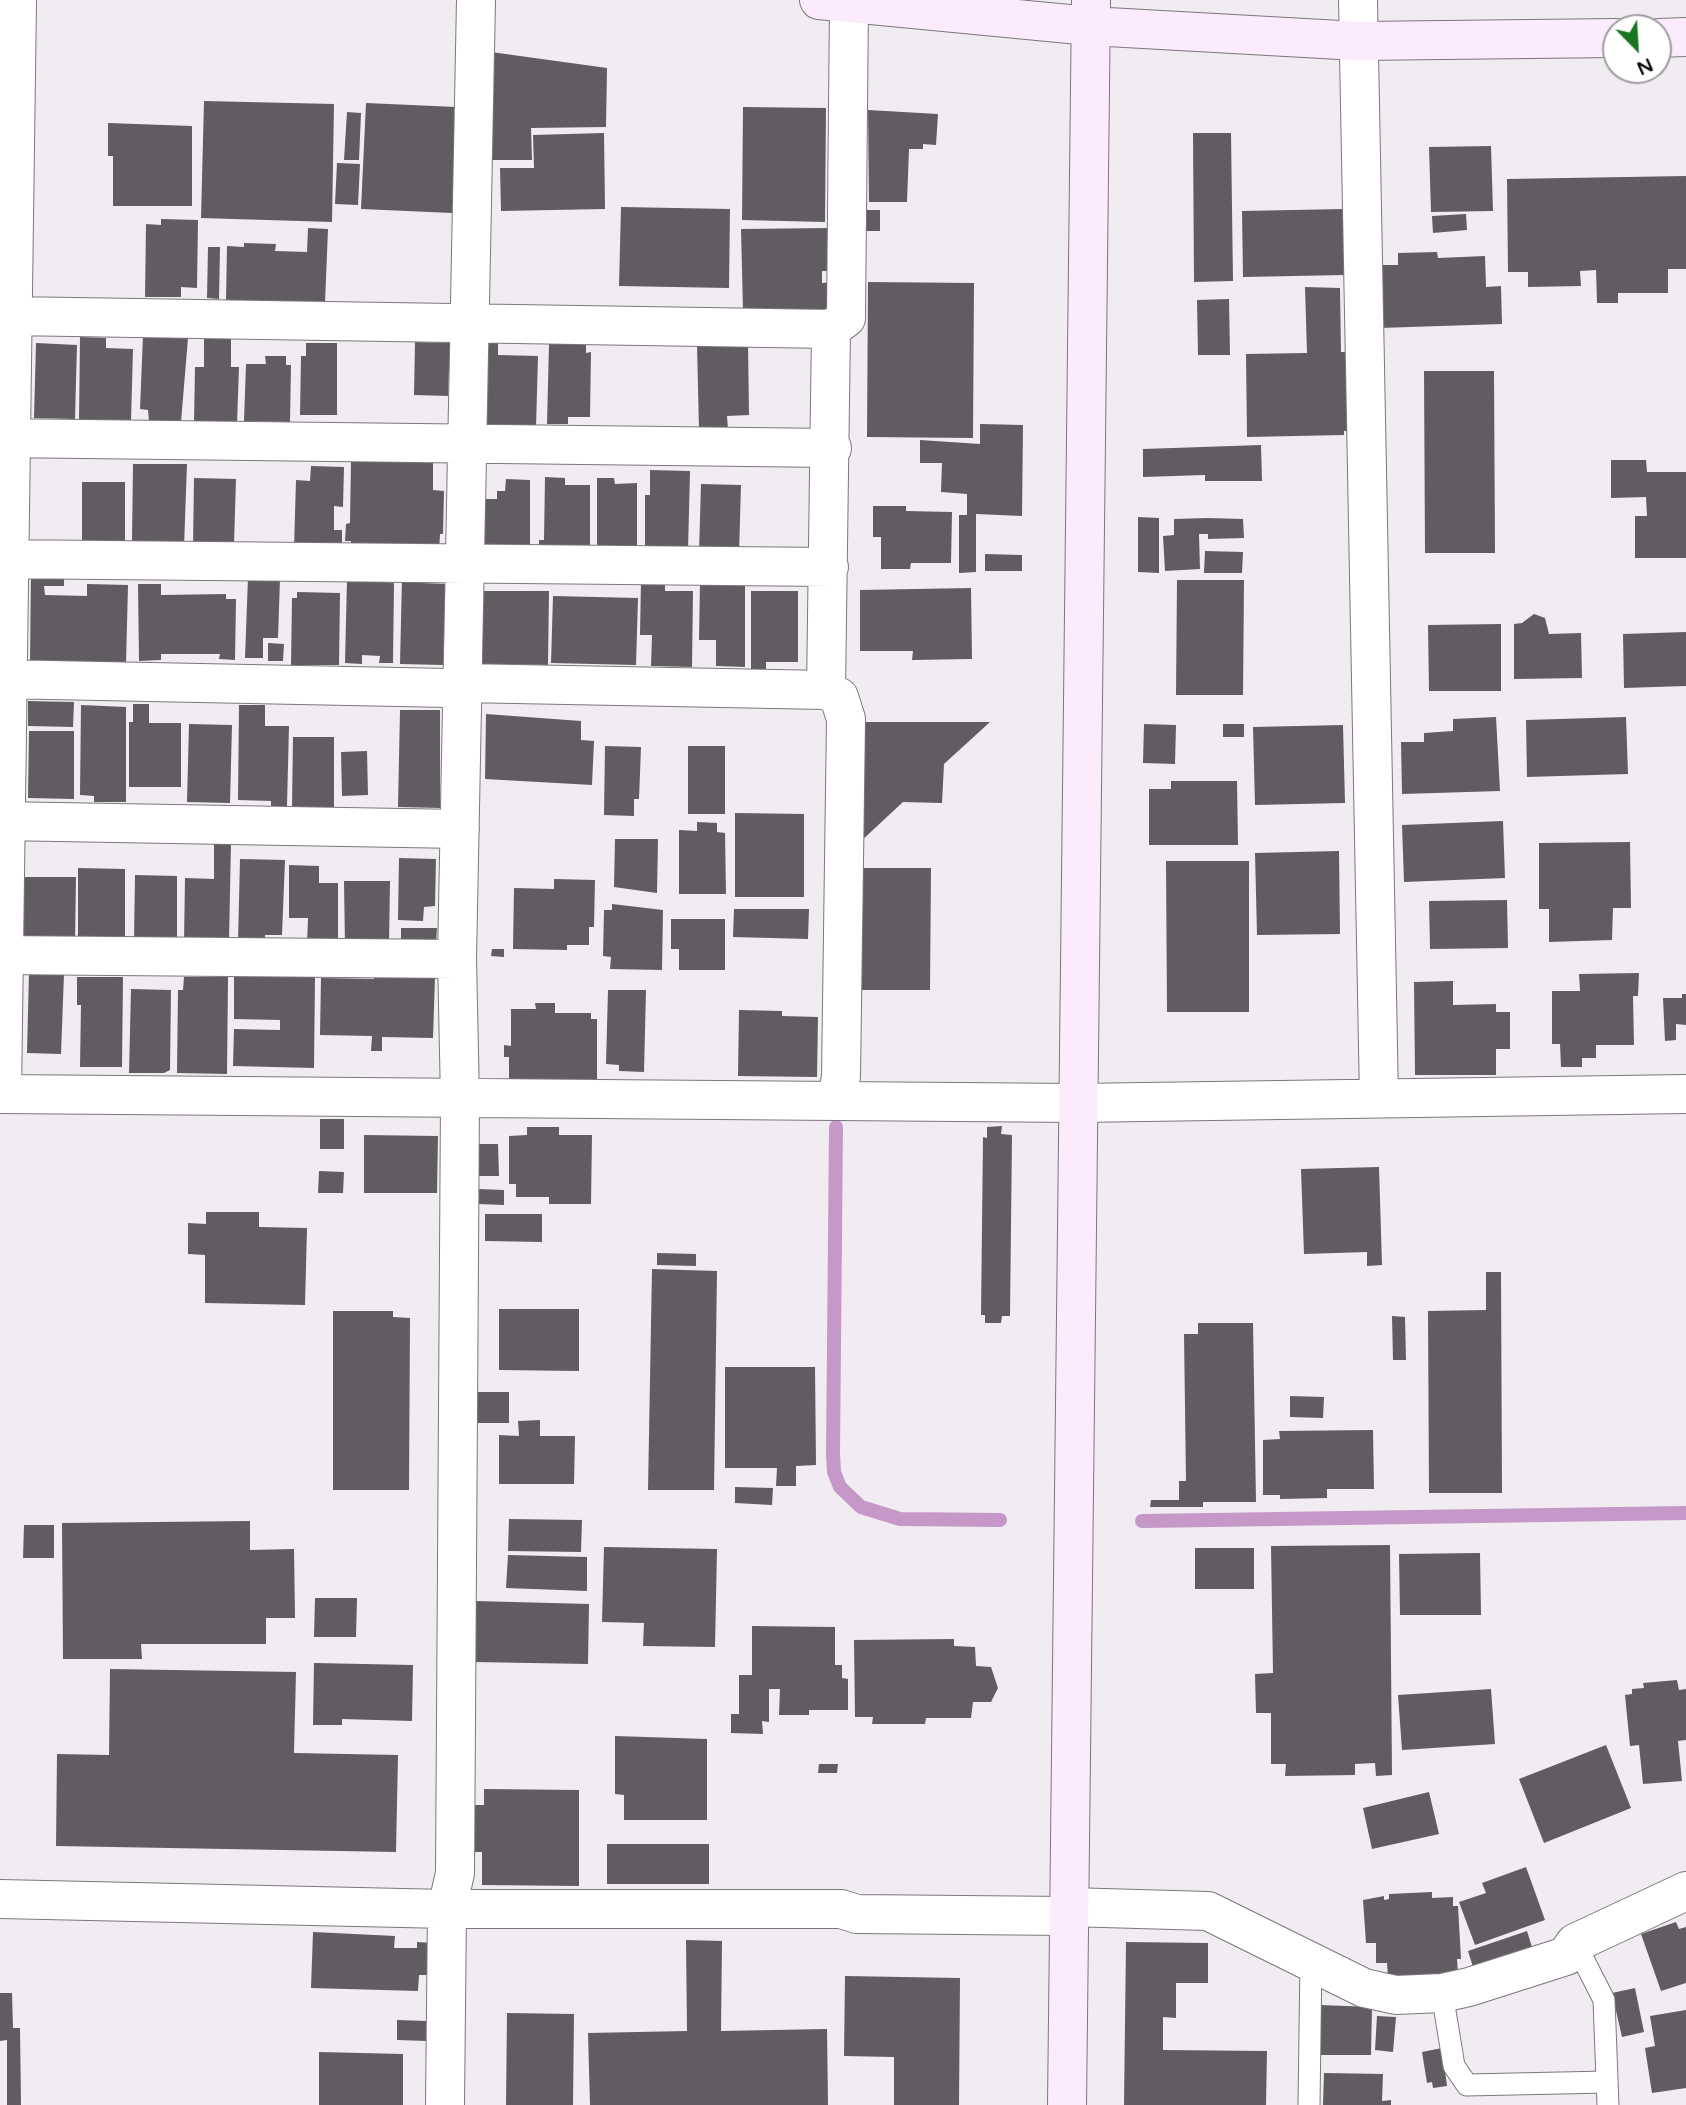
<!DOCTYPE html>
<html>
<head>
<meta charset="utf-8">
<style>
  body { margin:0 }
  #map { position:relative; width:1686px; height:2105px; overflow:hidden; background:#f1ecf1; font-family:"Varela Round",sans-serif }
  canvas { display:block }
  .north { position:absolute; left:1602px; top:14px; width:70px; height:70px; box-sizing:border-box; background:#fff; border:2px solid #9f9e9f; border-radius:50%; rotate:156deg; font-size:19px; font-weight:700; line-height:28px; text-align:center; color:#0f0d0f }
  .north::after { content:''; display:block; margin:auto; width:24px; height:32px; background:#1a7523; clip-path:polygon(50% 0,100% 100%,50% 72%,0 100%) }
</style>
</head>
<body>
<div id="map">
<canvas width="1686" height="2105"></canvas>
<div class="north">N</div>
</div>
<script>
const ctx = document.querySelector('canvas').getContext('2d');
ctx.lineJoin = 'round';
const poly = rows => new Path2D(rows.map(r => 'M' + r).join(''));
function stroke(path, color, width, dash) { ctx.strokeStyle = color; ctx.lineWidth = width; ctx.lineCap = dash ? 'butt' : 'round'; ctx.setLineDash(dash || []); ctx.stroke(path); }
function fillPath(path, color) { ctx.fillStyle = color; ctx.fill(path, 'evenodd'); }
const stream = poly([
  [836,1127,833,1453,834,1472,840,1487,861,1507,900,1519,1000,1520],
  [1142,1521,1686,1513]
]);
const building = poly([
  [491,52,607,68,606,127,531,128,532,160,491,160],
  [204,101,334,104,332,222,201,218],
  [366,103,456,107,452,213,361,209],
  [743,107,826,108,825,222,742,220],
  [868,110,938,114,936,145,923,144,923,149,909,149,907,202,869,202],
  [347,112,361,113,359,160,344,160],
  [108,123,192,126,192,206,113,206,113,156,108,156],
  [604,133,605,209,501,211,500,168,534,168,533,135],
  [1193,133,1231,133,1233,281,1194,282],
  [1491,146,1493,211,1431,212,1429,147],
  [337,163,360,164,358,205,335,204],
  [1686,176,1686,269,1668,269,1668,293,1618,293,1618,303,1597,303,1596,270,1580,271,1581,286,1528,287,1528,272,1508,272,1507,179],
  [621,207,730,209,729,288,619,286],
  [1344,209,1345,275,1243,277,1242,211],
  [859,210,880,210,880,231,859,231],
  [1466,214,1467,230,1433,233,1432,216],
  [161,219,198,220,197,288,181,287,181,297,145,297,146,224,161,225],
  [308,228,328,229,325,303,226,300,227,246,244,247,244,243,276,244,275,251,307,252],
  [829,228,830,271,822,271,822,283,833,282,833,309,743,311,741,229],
  [208,247,220,247,219,299,207,298],
  [1437,252,1438,258,1485,256,1486,287,1501,286,1502,324,1379,328,1378,265,1398,265,1398,253],
  [868,282,974,283,973,438,867,437],
  [1305,287,1340,288,1341,352,1350,352,1351,431,1344,431,1344,435,1247,437,1246,354,1307,353],
  [1229,299,1230,355,1198,355,1197,300],
  [143,335,188,338,181,422,149,421,148,410,140,409],
  [80,337,106,338,106,348,133,349,131,421,79,420],
  [204,337,231,337,231,367,239,367,237,424,194,423,195,367,204,367],
  [415,342,450,343,448,396,414,395],
  [485,342,498,342,498,355,538,356,536,428,483,427],
  [36,343,77,345,75,419,34,418],
  [306,343,337,343,337,415,300,415,301,356,306,356],
  [748,343,749,415,727,416,728,429,699,430,697,344],
  [549,344,586,344,586,353,591,352,590,417,568,417,568,424,547,424],
  [265,356,286,356,286,365,291,365,290,422,244,421,246,364,266,364],
  [1424,371,1494,371,1495,553,1425,553],
  [980,424,1023,425,1022,516,976,514,976,572,959,573,959,515,967,515,967,494,941,492,942,463,920,463,920,440,980,444],
  [1261,445,1262,481,1205,481,1205,475,1143,477,1143,449],
  [1611,460,1646,460,1647,472,1686,472,1686,558,1635,558,1635,516,1647,516,1646,497,1611,498],
  [351,461,433,462,433,490,444,491,443,534,440,534,439,552,350,550,351,541,345,541,346,524,350,523],
  [133,464,187,464,184,547,132,542],
  [311,466,344,467,343,507,334,506,334,530,342,530,342,550,294,549,296,480,310,481],
  [650,470,690,471,688,551,645,550,645,495,650,495],
  [545,477,565,478,565,485,590,485,590,549,539,549,539,540,544,540],
  [194,478,236,479,234,544,193,548],
  [597,478,614,478,615,484,637,483,637,546,597,546],
  [506,479,530,480,530,552,484,551,484,499,497,499,497,491,505,491],
  [82,482,125,482,125,544,82,543],
  [701,484,741,485,739,554,699,553],
  [873,506,906,506,906,511,952,512,951,563,911,563,910,569,881,569,881,537,873,537],
  [1138,517,1159,518,1159,573,1138,572],
  [1207,518,1243,519,1244,538,1208,539,1208,534,1199,534,1200,569,1165,571,1163,536,1174,535,1174,519],
  [1205,551,1243,552,1242,573,1204,573],
  [985,554,1022,555,1022,571,985,571],
  [31,569,64,569,64,586,44,586,45,595,87,596,87,584,128,585,126,664,30,662],
  [248,577,280,579,278,638,263,638,263,658,245,658],
  [402,578,422,578,422,583,446,584,443,665,400,664],
  [347,579,394,583,393,663,379,663,380,656,362,655,362,664,345,663],
  [641,580,665,580,665,591,693,591,692,667,651,666,652,635,640,635],
  [1177,580,1244,580,1243,695,1176,695],
  [700,581,745,582,745,667,716,666,716,640,699,640],
  [138,584,161,584,161,595,226,594,226,599,236,599,235,660,219,659,220,654,161,654,161,660,139,661],
  [971,588,972,659,912,660,913,651,860,651,860,590],
  [483,591,549,591,548,665,482,664],
  [751,591,798,591,798,662,766,662,766,669,751,669],
  [297,592,340,593,339,665,291,665,292,598,297,598],
  [553,596,638,598,636,665,551,663],
  [1534,614,1545,618,1549,634,1581,633,1582,678,1514,679,1514,624,1522,623],
  [1501,624,1501,691,1429,691,1428,625],
  [1686,632,1686,686,1624,688,1623,634],
  [268,643,284,644,283,661,268,661],
  [28,701,74,702,73,727,28,726],
  [133,704,149,704,149,723,181,723,181,787,129,787,129,722,133,722],
  [81,705,126,707,126,802,94,802,94,796,80,795],
  [239,705,265,705,265,726,289,726,287,806,271,807,271,801,238,800],
  [400,710,440,710,440,808,398,807],
  [486,714,581,721,581,740,594,741,592,785,485,779],
  [1496,717,1500,791,1402,794,1401,742,1424,742,1424,733,1453,731,1453,719],
  [1626,717,1628,774,1527,777,1526,720],
  [865,722,990,722,944,764,942,803,903,802,860,842],
  [189,724,232,725,230,803,187,802],
  [1144,724,1176,725,1175,764,1143,763],
  [1223,724,1244,724,1244,737,1223,737],
  [1343,725,1345,803,1255,805,1253,727],
  [29,731,74,731,74,799,28,798],
  [293,737,334,737,334,807,292,807],
  [605,746,641,747,639,799,634,799,634,816,604,815],
  [688,746,725,746,725,814,688,814],
  [367,751,368,795,342,796,341,752],
  [1171,781,1237,781,1238,845,1149,845,1149,789,1171,789],
  [735,813,804,814,804,897,735,897],
  [1503,821,1505,878,1404,882,1402,825],
  [697,822,717,823,717,832,725,833,726,894,679,894,679,830,697,831],
  [615,839,658,839,657,893,614,887],
  [214,842,231,842,229,942,184,942,185,878,214,879],
  [1630,842,1631,908,1613,908,1612,940,1549,942,1549,909,1539,909,1539,843],
  [1339,851,1340,934,1257,935,1255,853],
  [399,858,436,859,435,906,424,907,423,921,398,920],
  [240,859,285,860,282,935,265,935,265,943,238,942],
  [1166,861,1249,861,1249,1012,1167,1012],
  [289,865,319,866,319,883,338,883,338,944,307,944,308,918,289,918],
  [78,868,125,869,125,943,78,942],
  [857,868,931,868,930,990,856,990],
  [135,875,177,876,177,942,134,941],
  [24,877,76,877,75,944,23,944],
  [554,879,595,880,594,927,589,927,589,945,567,945,567,950,513,949,514,888,554,889],
  [344,881,390,881,389,946,345,946],
  [1507,900,1508,948,1430,949,1429,901],
  [612,904,663,910,662,970,610,969,611,957,603,956,604,910,612,910],
  [734,909,809,909,808,939,733,937],
  [671,919,725,919,725,970,679,970,679,949,671,949],
  [401,928,437,928,436,944,401,943],
  [492,949,504,949,504,957,491,956],
  [29,972,64,974,61,1054,27,1053],
  [1639,973,1638,996,1633,996,1634,1045,1596,1045,1596,1058,1582,1058,1582,1067,1561,1067,1560,1044,1552,1044,1552,991,1580,991,1579,974],
  [234,975,315,977,314,1068,233,1066,234,1029,280,1030,280,1020,234,1019],
  [374,976,435,977,433,1038,382,1037,382,1051,371,1051,372,1036,320,1035,321,978,374,979],
  [77,977,123,977,122,1067,80,1067,81,1005,77,1005],
  [184,977,228,977,227,1074,177,1073,178,990,183,990],
  [1453,981,1453,1005,1496,1004,1496,1012,1510,1012,1510,1049,1496,1049,1496,1075,1415,1075,1414,982],
  [131,989,171,990,170,1070,164,1073,129,1073],
  [608,990,646,990,644,1072,619,1071,619,1065,606,1064],
  [1682,994,1686,994,1686,1025,1676,1024,1676,1040,1665,1041,1663,998,1682,998],
  [535,1003,555,1003,555,1013,591,1013,591,1019,597,1019,597,1079,509,1079,509,1057,504,1057,504,1045,511,1046,511,1009,536,1009],
  [739,1010,782,1011,782,1016,818,1017,817,1077,738,1076],
  [320,1119,344,1119,344,1149,320,1149],
  [1002,1126,1001,1134,1012,1135,1010,1316,1002,1316,1001,1323,985,1323,985,1315,981,1315,983,1137,987,1138,987,1127],
  [527,1127,559,1127,559,1135,592,1135,591,1204,549,1204,549,1197,516,1197,516,1184,509,1184,509,1136,527,1135],
  [364,1135,438,1136,437,1193,364,1193],
  [478,1144,498,1144,499,1176,479,1176],
  [1379,1167,1382,1265,1367,1266,1367,1252,1304,1254,1301,1169],
  [319,1171,344,1172,343,1193,318,1193],
  [479,1189,504,1190,504,1205,478,1204],
  [206,1212,259,1212,259,1227,307,1228,305,1305,205,1303,205,1255,188,1254,188,1223,206,1224],
  [485,1214,542,1214,542,1242,485,1241],
  [657,1253,696,1254,696,1266,657,1265],
  [652,1269,717,1271,714,1490,648,1490],
  [1486,1272,1501,1272,1502,1493,1429,1493,1428,1311,1486,1310],
  [499,1309,579,1309,579,1371,499,1370],
  [333,1311,393,1311,393,1317,410,1318,409,1490,333,1490],
  [1392,1316,1405,1317,1406,1360,1393,1360],
  [1198,1323,1253,1323,1256,1502,1203,1502,1203,1507,1150,1507,1151,1500,1179,1500,1179,1481,1186,1481,1184,1334,1198,1334],
  [725,1367,815,1367,816,1465,796,1466,796,1486,776,1486,777,1468,725,1468],
  [473,1392,509,1392,509,1423,473,1423],
  [1290,1396,1324,1397,1323,1418,1290,1417],
  [540,1420,540,1436,575,1436,574,1484,499,1484,499,1435,519,1436,518,1421],
  [1373,1430,1374,1489,1327,1489,1327,1498,1280,1499,1280,1495,1263,1495,1263,1440,1280,1439,1279,1431],
  [735,1487,773,1488,772,1505,735,1503],
  [509,1519,582,1520,581,1552,508,1551],
  [250,1521,250,1550,294,1549,295,1618,266,1618,266,1644,141,1644,142,1659,63,1659,62,1523],
  [24,1525,54,1525,54,1558,23,1558],
  [1390,1545,1392,1775,1376,1776,1375,1763,1355,1764,1355,1775,1285,1776,1286,1764,1271,1764,1271,1713,1256,1713,1255,1674,1273,1673,1271,1546],
  [604,1547,717,1549,715,1647,643,1646,644,1623,602,1622],
  [1195,1548,1254,1548,1254,1589,1195,1589],
  [1480,1553,1481,1615,1400,1615,1399,1554],
  [508,1555,587,1557,587,1591,506,1588],
  [315,1598,357,1598,356,1637,314,1637],
  [475,1601,589,1604,588,1664,474,1662],
  [752,1626,835,1627,835,1665,842,1665,842,1678,848,1679,848,1710,809,1710,809,1715,779,1715,780,1689,769,1689,769,1722,762,1721,763,1734,731,1733,731,1714,739,1714,739,1675,752,1675],
  [954,1639,954,1646,975,1647,976,1666,991,1667,998,1688,991,1702,973,1702,971,1718,926,1718,925,1724,872,1724,873,1717,855,1717,854,1640],
  [314,1663,413,1665,412,1721,342,1719,342,1725,313,1725],
  [110,1669,296,1672,294,1753,398,1755,396,1852,56,1846,57,1754,109,1755],
  [1677,1680,1679,1690,1686,1689,1686,1740,1678,1741,1682,1781,1643,1784,1639,1745,1630,1746,1625,1695,1632,1694,1632,1689,1644,1688,1643,1683],
  [1491,1689,1495,1744,1402,1750,1398,1695],
  [615,1736,707,1739,707,1820,624,1820,624,1795,615,1794],
  [1606,1745,1631,1808,1544,1843,1519,1779],
  [819,1764,838,1764,837,1773,818,1773],
  [484,1789,579,1790,579,1886,482,1885,482,1852,471,1852,472,1805,484,1805],
  [1429,1792,1439,1834,1372,1849,1363,1808],
  [607,1844,709,1844,709,1884,607,1884],
  [1526,1867,1545,1920,1475,1945,1459,1902,1486,1893,1482,1883],
  [1432,1892,1432,1898,1453,1897,1453,1906,1458,1906,1461,1959,1457,1959,1458,1974,1388,1977,1387,1963,1376,1963,1376,1943,1366,1943,1363,1900,1384,1896,1384,1900,1389,1899,1389,1894],
  [1676,1922,1679,1929,1686,1927,1686,1983,1661,1991,1641,1934],
  [1527,1931,1532,1947,1473,1967,1468,1951],
  [313,1932,395,1936,394,1948,417,1948,417,1942,433,1943,432,1975,419,1975,418,1991,311,1988],
  [686,1940,722,1941,721,2031,827,2029,828,2105,590,2105,588,2033,687,2031],
  [1126,1942,1208,1943,1208,1983,1176,1983,1176,2018,1163,2017,1163,2050,1267,2051,1266,2105,1124,2105],
  [845,1976,960,1978,959,2105,894,2105,894,2057,844,2056],
  [1635,1988,1644,2032,1622,2037,1612,1993],
  [0,1993,12,1993,13,2028,20,2028,21,2105,7,2105,7,2040,0,2041],
  [1320,2005,1372,2007,1371,2055,1318,2055],
  [1686,2010,1686,2088,1652,2093,1645,2048,1655,2046,1650,2016],
  [507,2013,574,2014,573,2105,506,2105],
  [1377,2016,1396,2017,1393,2052,1375,2050],
  [397,2020,427,2021,427,2041,397,2040],
  [1442,2048,1447,2086,1433,2088,1432,2082,1427,2083,1422,2052],
  [319,2052,403,2054,403,2105,319,2105],
  [1324,2073,1383,2074,1382,2101,1391,2100,1391,2105,1323,2105]
]);
const lane = poly([
  [1575,1943,1604,2000,1608,2105],
  [1442,1993,1454,2066,1467,2085,1607,2082],
  [1309,2105,1311,1959]
]);
const street = poly([
  [1358,0,1379,1098],
  [10,316,831,329],
  [0,438,832,448],
  [0,559,829,567],
  [0,679,449,688,463,683,826,690,839,697,846,719,841,1076,837,1101],
  [826,690,831,329,846,318,849,3],
  [0,821,460,829],
  [0,955,457,959],
  [0,1094,1077,1103,1686,1094],
  [2,1094,17,0],
  [0,1899,447,1909,841,1909,857,1914,1068,1916],
  [1068,1907,1208,1911,1364,1988,1396,1995,1442,1993,1469,1987,1566,1956,1575,1943,1686,1891],
  [445,2105,447,1909,455,1873,460,1099,457,959,476,0]
]);
const secondary = poly([
  [819,0,1090,26,1358,41,1616,38],
  [1658,38,1686,37],
  [1067,2105,1091,0]
]);
stroke(stream, '#c598c8', 14);
fillPath(building, '#615c61');
stroke(lane, '#7c777c', 23);
stroke(street, '#7c777c', 40);
stroke(secondary, '#7c777c', 40);
stroke(lane, '#fff', 21);
stroke(street, '#fff', 38);
stroke(secondary, '#fcebfd', 38);
</script>
</body>
</html>
